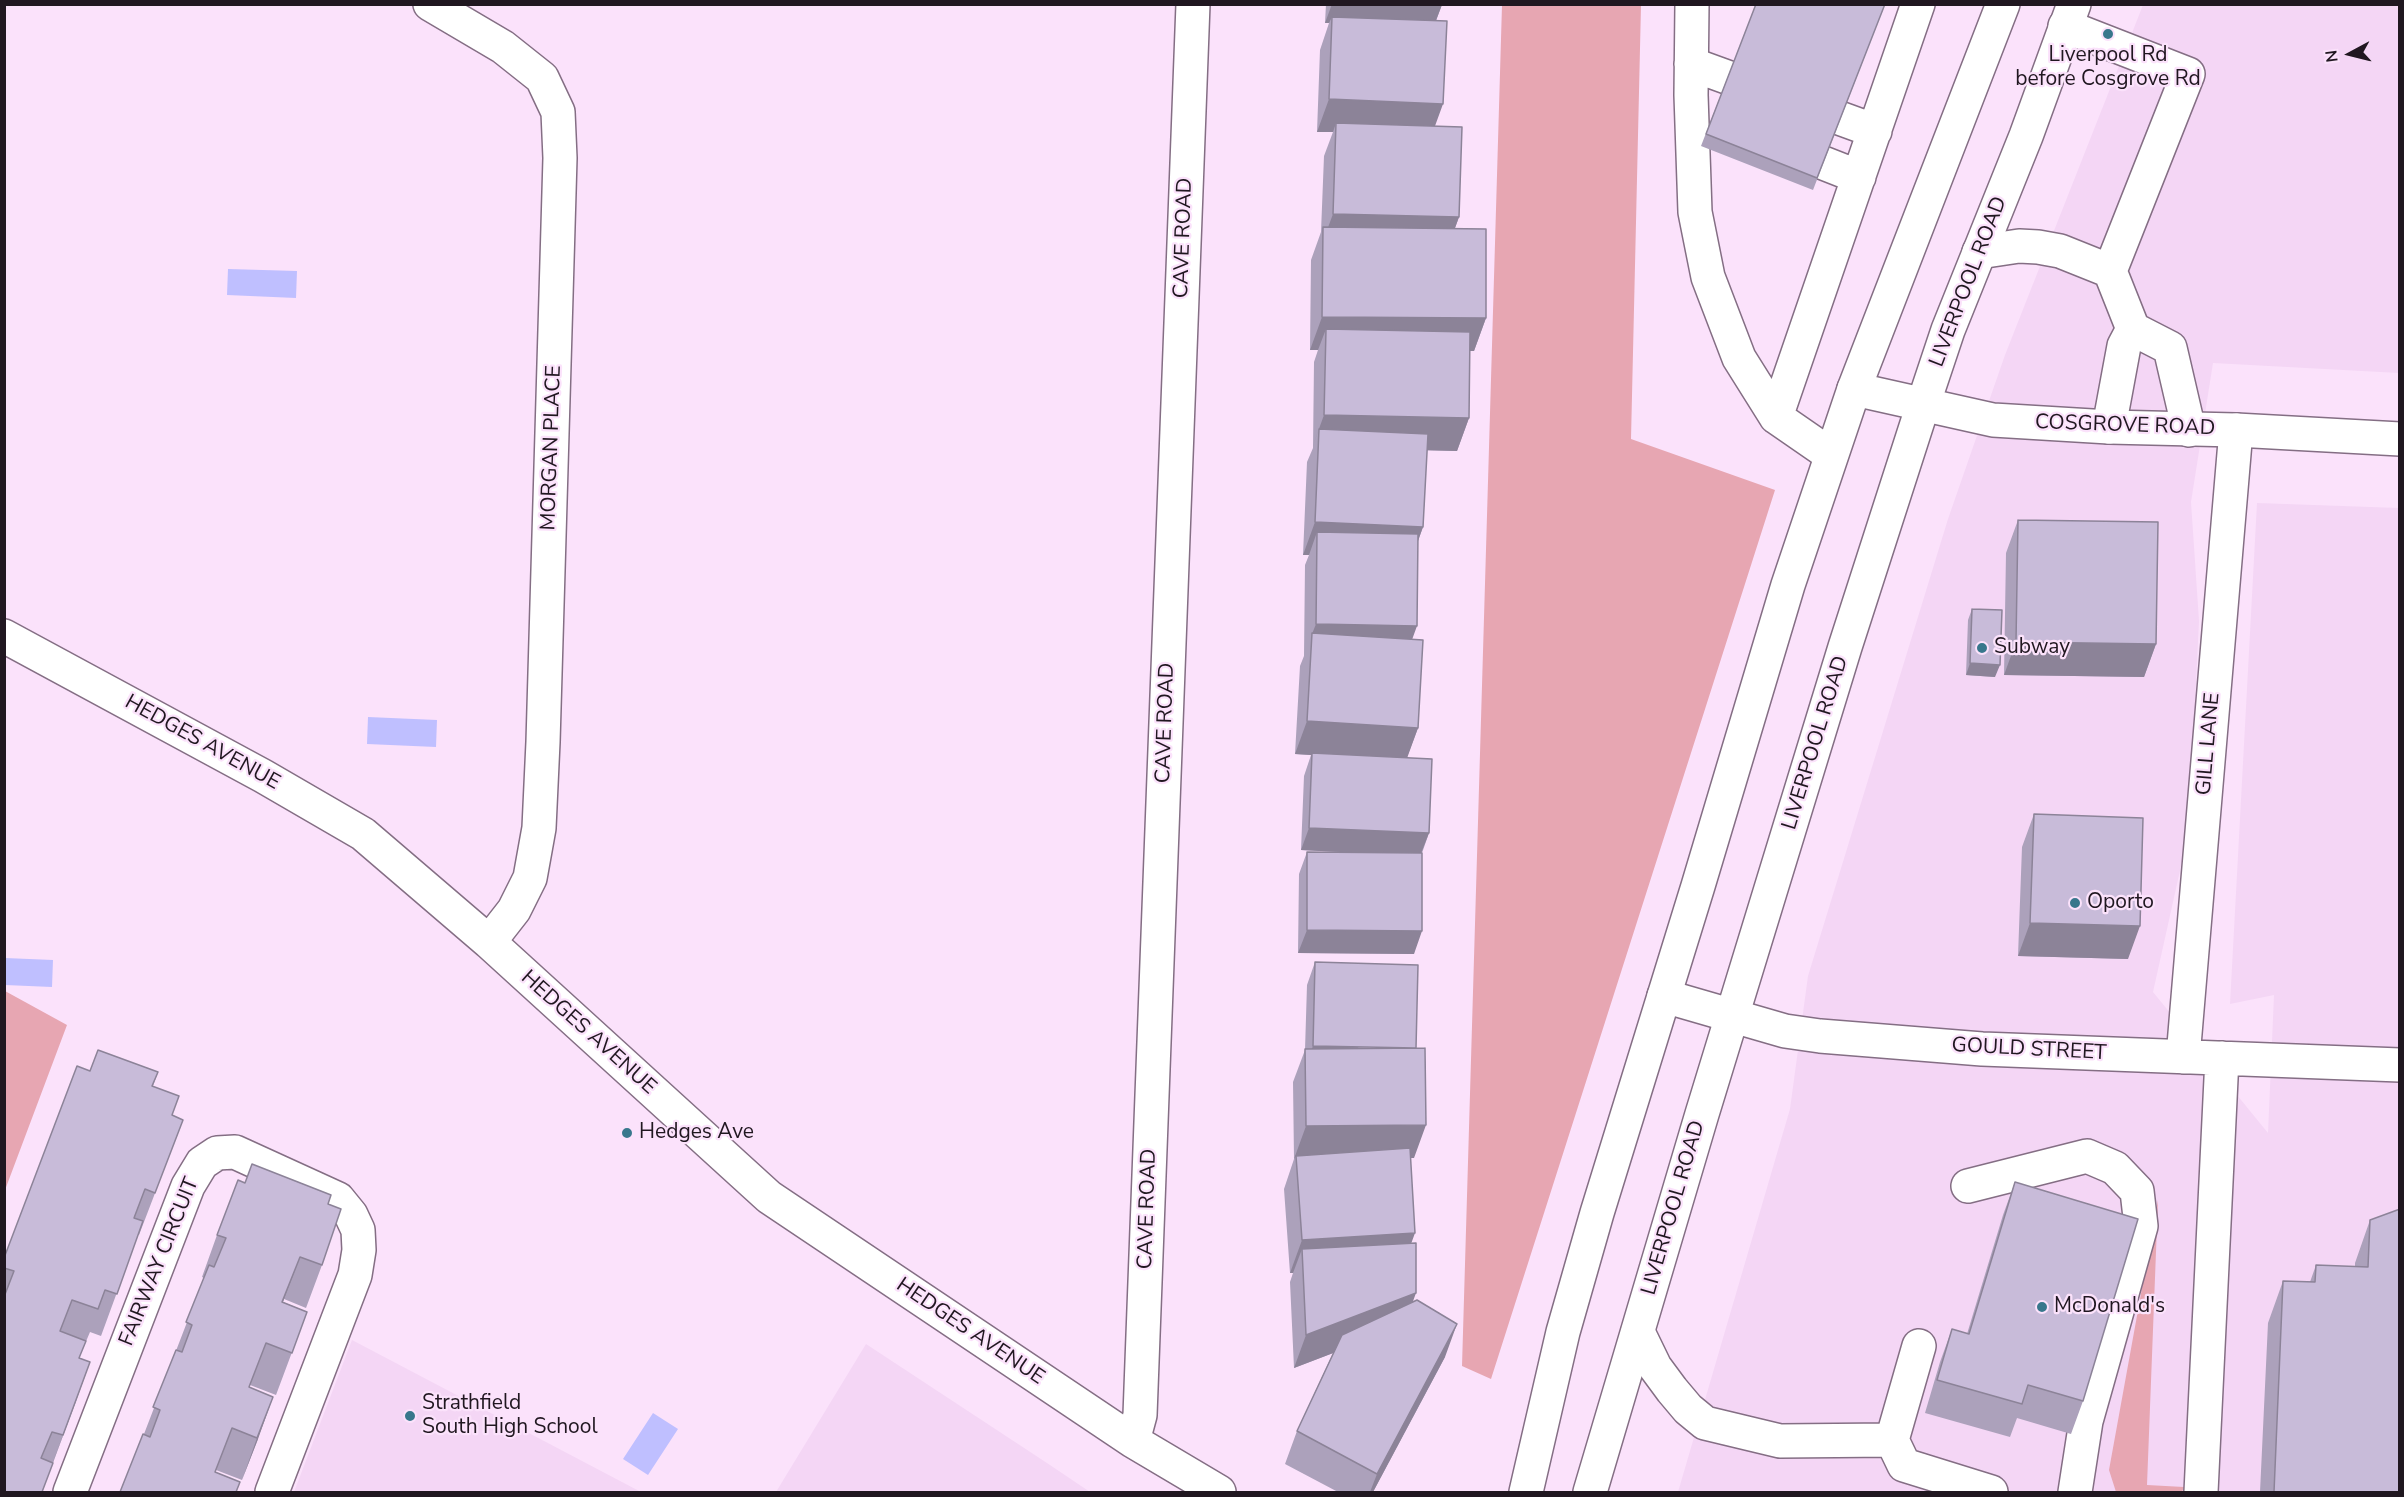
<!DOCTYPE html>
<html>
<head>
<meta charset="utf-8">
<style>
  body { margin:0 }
  #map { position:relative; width:2404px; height:1497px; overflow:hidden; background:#fbe2fb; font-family:"Nunito Sans",sans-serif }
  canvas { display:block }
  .frame { position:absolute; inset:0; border:6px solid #201720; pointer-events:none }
  .north { position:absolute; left:2320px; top:24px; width:60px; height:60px; -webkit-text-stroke:4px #fbe2fb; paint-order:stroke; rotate:263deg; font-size:16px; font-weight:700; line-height:24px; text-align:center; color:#201720 }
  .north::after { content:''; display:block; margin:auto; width:21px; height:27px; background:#201720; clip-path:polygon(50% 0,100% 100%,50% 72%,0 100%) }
</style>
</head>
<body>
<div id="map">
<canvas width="2404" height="1497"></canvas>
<div class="frame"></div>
<div class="north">N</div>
</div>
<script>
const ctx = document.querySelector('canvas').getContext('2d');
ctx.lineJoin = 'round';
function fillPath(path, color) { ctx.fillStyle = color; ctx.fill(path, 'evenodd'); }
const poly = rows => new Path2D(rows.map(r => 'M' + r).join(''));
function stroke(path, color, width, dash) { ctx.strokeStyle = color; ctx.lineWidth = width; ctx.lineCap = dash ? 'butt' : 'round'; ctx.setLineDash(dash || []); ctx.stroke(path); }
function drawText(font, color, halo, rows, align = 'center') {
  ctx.font = font + ' "Nunito Sans",sans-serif'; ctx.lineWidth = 4.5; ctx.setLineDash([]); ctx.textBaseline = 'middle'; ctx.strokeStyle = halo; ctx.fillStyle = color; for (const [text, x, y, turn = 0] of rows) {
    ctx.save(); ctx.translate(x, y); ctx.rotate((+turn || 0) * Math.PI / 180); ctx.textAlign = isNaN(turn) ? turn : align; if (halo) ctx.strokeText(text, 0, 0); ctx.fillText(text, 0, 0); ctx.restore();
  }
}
const built = poly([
  [2143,5,2399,5,2399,373,2213,363,2191,502,2199,621,2189,830,2153,992,2268,1133,2274,995,2230,1004,2257,503,2399,508,2399,1492,1678,1492,1790,1109,1808,976,1948,519,2005,355],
  [352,1340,641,1492,294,1492],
  [866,1344,1050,1465,1090,1492,776,1492]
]);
const green = poly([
  [1502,5,1641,5,1631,439,1775,490,1491,1379,1462,1366],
  [5,991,67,1025,5,1190],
  [2158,1200,2147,1485,2184,1487,2182,1492,2116,1492,2109,1470]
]);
const water = poly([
  [228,269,297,271,296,298,227,295],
  [368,717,437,720,436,747,367,744],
  [5,958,53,960,52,987,5,985],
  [653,1413,678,1429,648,1475,623,1459]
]);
const minor = poly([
  [430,4,503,47,542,78,558,112,560,158,543,742,539,828,530,878,514,910,489,942],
  [1692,4,1691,95,1695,212,1708,277,1739,358,1776,417],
  [1691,64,1875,131],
  [1780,146,1859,177],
  [1979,252,2019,246,2038,247,2060,251,2110,271,2188,74,2065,26],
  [2110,271,2133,329,2170,348,2189,430],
  [2109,427,2124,346,2133,329],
  [1831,455,1776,417,1918,4],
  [4,636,263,776,363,834,489,942,769,1197,1133,1441,1219,1492],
  [1664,996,1785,1031,1820,1036,1982,1049,2400,1065],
  [2183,1057,2236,430],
  [1968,1186,2087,1156,2115,1168,2137,1191,2141,1226,2086,1421,2075,1492],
  [1638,1332,1655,1367,1672,1390,1688,1409,1705,1423,1780,1441,1892,1440],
  [1919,1346,1892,1440,1904,1465,1991,1492],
  [1133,1441,1140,1415,1193,4],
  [70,1492,188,1186,202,1163,217,1153,235,1152,338,1199,351,1215,358,1230,359,1250,355,1275,272,1492],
  [2201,1492,2222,1058]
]);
const major = poly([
  [1854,389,1993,420,2109,427,2236,430,2400,439]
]);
const highway = poly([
  [1526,1492,1563,1332,1597,1213,1698,886,1788,585,1854,389,2003,4],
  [1590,1492,1702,1114,1845,647,1923,405,1948,330,2026,136,2074,4]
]);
const wall = poly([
  [1326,4,1442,4,1436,21,1435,127,1459,217,1455,228,1486,318,1474,351,1470,351,1469,418,1457,451,1427,450,1423,527,1418,541,1412,639,1418,728,1407,757,1429,833,1422,853,1414,954,1298,953,1299,874,1307,852,1337,852,1301,850,1304,776,1311,755,1295,754,1300,666,1304,656,1305,565,1309,555,1303,555,1307,462,1313,448,1314,362,1318,350,1310,350,1311,260,1321,232,1324,156,1333,132,1317,132,1320,50,1329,23,1325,23],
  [1756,4,1885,4,1813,190,1701,146],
  [2018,520,2156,644,2144,677,2004,675,2006,553],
  [1972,609,1995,677,1966,675,1968,620],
  [2034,814,2128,959,2018,956,2022,847],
  [1315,962,1414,1158,1411,1158,1411,1244,1413,1302,1445,1357,1373,1492,1338,1492,1285,1464,1297,1431,1333,1353,1294,1368,1290,1282,1293,1273,1290,1273,1284,1189,1294,1159,1293,1082,1305,1050,1307,985],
  [90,1071,158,1072,153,1086,172,1115,183,1120,139,1235,138,1235,101,1336,90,1332,79,1358,90,1362,53,1463,4,1492,4,1258],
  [2015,1182,2083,1401,2071,1434,2017,1418,2010,1437,1925,1413,1940,1362,1952,1329,1967,1334,2003,1215],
  [245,1183,328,1204,322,1265,306,1308,284,1299,283,1302,307,1312,276,1395,250,1385,249,1387,258,1439,242,1480,216,1470,215,1472,144,1434,204,1278,202,1277,217,1235],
  [2370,1220,2400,1492,2260,1492,2268,1323,2283,1281,2310,1282,2316,1265,2355,1267,2355,1263]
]);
const shadedWall = poly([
  [1332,4,1423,4,1442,5,1433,28,1332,17,1329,23,1325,23],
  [1329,99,1443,104,1431,137,1336,123,1333,132,1317,132],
  [1333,214,1459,217,1447,250,1323,241],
  [1322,317,1486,318,1474,351,1326,350,1326,329,1318,350,1310,350],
  [1324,415,1469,418,1457,451,1319,448,1319,429,1312,448],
  [1315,522,1423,527,1411,560,1317,532,1309,555,1303,555],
  [1316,624,1417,626,1405,659,1312,634],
  [2016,642,2156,644,2144,677,2004,675],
  [1970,663,2000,665,1995,677,1966,675],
  [1307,721,1418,728,1406,761,1295,754],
  [1309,828,1429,833,1420,856,1301,850],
  [2030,923,2140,926,2128,959,2018,956],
  [1307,930,1422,931,1414,954,1298,953],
  [1313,1046,1416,1049,1305,1066],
  [1426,1125,1414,1158,1296,1159,1296,1156,1294,1159,1306,1126],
  [1415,1233,1403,1266,1302,1249,1293,1273,1290,1273,1302,1240],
  [300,1257,284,1299,266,1344,282,1302],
  [1416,1293,1404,1326,1294,1368,1306,1335],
  [1457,1324,1445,1357,1373,1492,1370,1492,1377,1474],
  [90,1362,75,1404,47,1478,63,1435],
  [273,1397,258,1439,242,1480,257,1438]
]);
const building = poly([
  [1756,4,1885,4,1817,178,1706,134,1756,4],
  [1332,17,1447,21,1443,104,1329,99,1332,17],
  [1336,123,1462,127,1459,217,1333,214,1336,123],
  [1323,227,1486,229,1486,318,1322,317,1323,227],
  [1326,329,1470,332,1469,418,1324,415,1326,329],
  [1319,429,1428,434,1423,527,1315,522,1319,429],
  [2018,520,2158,522,2156,644,2016,642,2018,520],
  [1317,532,1418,534,1417,626,1316,624,1317,532],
  [1972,609,2002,610,2000,665,1970,663,1972,609],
  [1312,633,1423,640,1418,728,1307,721,1312,633],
  [1312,753,1432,759,1429,833,1309,828,1312,753],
  [2034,814,2143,818,2140,926,2030,923,2034,814],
  [1307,852,1422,853,1422,931,1307,930,1307,852],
  [1315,962,1418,965,1416,1048,1313,1046,1315,962],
  [1425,1048,1426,1125,1306,1126,1305,1049,1425,1048],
  [98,1050,158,1072,152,1086,179,1096,172,1115,183,1120,155,1193,145,1189,134,1218,143,1221,117,1294,105,1290,98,1309,72,1300,60,1331,86,1341,79,1358,90,1362,63,1435,52,1432,41,1458,53,1463,42,1492,4,1492,4,1297,14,1271,4,1268,4,1258,77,1066,90,1071,98,1050],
  [1410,1148,1415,1233,1302,1240,1296,1156,1410,1148],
  [252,1164,331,1195,328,1204,341,1209,322,1265,300,1257,282,1302,307,1312,292,1353,266,1343,249,1387,273,1397,257,1438,232,1428,215,1472,240,1482,236,1492,120,1492,143,1434,150,1437,160,1410,153,1407,176,1350,182,1352,192,1325,186,1322,209,1265,214,1267,226,1238,217,1235,238,1180,245,1183,252,1164],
  [2015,1182,2138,1219,2083,1401,2028,1385,2022,1404,1937,1380,1952,1329,1969,1334,2015,1182],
  [2400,1209,2400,1492,2274,1492,2283,1281,2315,1282,2316,1265,2368,1267,2370,1220,2400,1209],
  [1416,1243,1416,1293,1306,1335,1302,1249,1416,1243],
  [1417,1300,1457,1324,1377,1474,1297,1431,1342,1335,1417,1300]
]);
const markers = [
  [2108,34,6,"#38778c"],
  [1982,648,6,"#38778c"],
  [2075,903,6,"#38778c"],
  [627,1133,6,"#38778c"],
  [2042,1307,6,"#38778c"],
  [410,1416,6,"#38778c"]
];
const poiNames = [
  ["Liverpool Rd",2108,56,"center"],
  ["before Cosgrove Rd",2108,80,"center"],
  ["Subway",1994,648],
  ["Oporto",2087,903],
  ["Hedges Ave",639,1133],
  ["McDonald's",2054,1307],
  ["Strathfield",422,1404],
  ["South High School",422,1428]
];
const streetNames = [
  ["CAVE ROAD",1184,238,-88],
  ["LIVERPOOL ROAD",1969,282,-69],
  ["COSGROVE ROAD",2125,426,2],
  ["MORGAN PLACE",552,448,-88],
  ["CAVE ROAD",1166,723,-88],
  ["HEDGES AVENUE",202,743,29],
  ["LIVERPOOL ROAD",1816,743,-73],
  ["GILL LANE",2209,744,-85],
  ["HEDGES AVENUE",588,1033,42],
  ["GOULD STREET",2029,1050,3],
  ["LIVERPOOL ROAD",1674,1208,-74],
  ["CAVE ROAD",1148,1209,-88],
  ["FAIRWAY CIRCUIT",160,1262,-68],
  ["HEDGES AVENUE",970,1332,34]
];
fillPath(built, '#f4d6f5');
fillPath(green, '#e7a6b2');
fillPath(water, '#bfbfff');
stroke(minor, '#846e84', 36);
stroke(major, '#846e84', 36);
stroke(highway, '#846e84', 36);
stroke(minor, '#fff', 33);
stroke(major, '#fff', 33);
stroke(highway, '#fff', 33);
fillPath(wall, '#aca1bb');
fillPath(shadedWall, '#8c8398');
fillPath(building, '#c8bbd9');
stroke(building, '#8c8398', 1.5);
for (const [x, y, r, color] of markers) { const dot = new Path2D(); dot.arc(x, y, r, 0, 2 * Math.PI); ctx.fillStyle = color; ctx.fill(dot); stroke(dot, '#fbe2fb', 2); }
drawText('21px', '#201720', '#fbe2fb', poiNames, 'left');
drawText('21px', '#201720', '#fbe2fb', streetNames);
</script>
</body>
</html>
